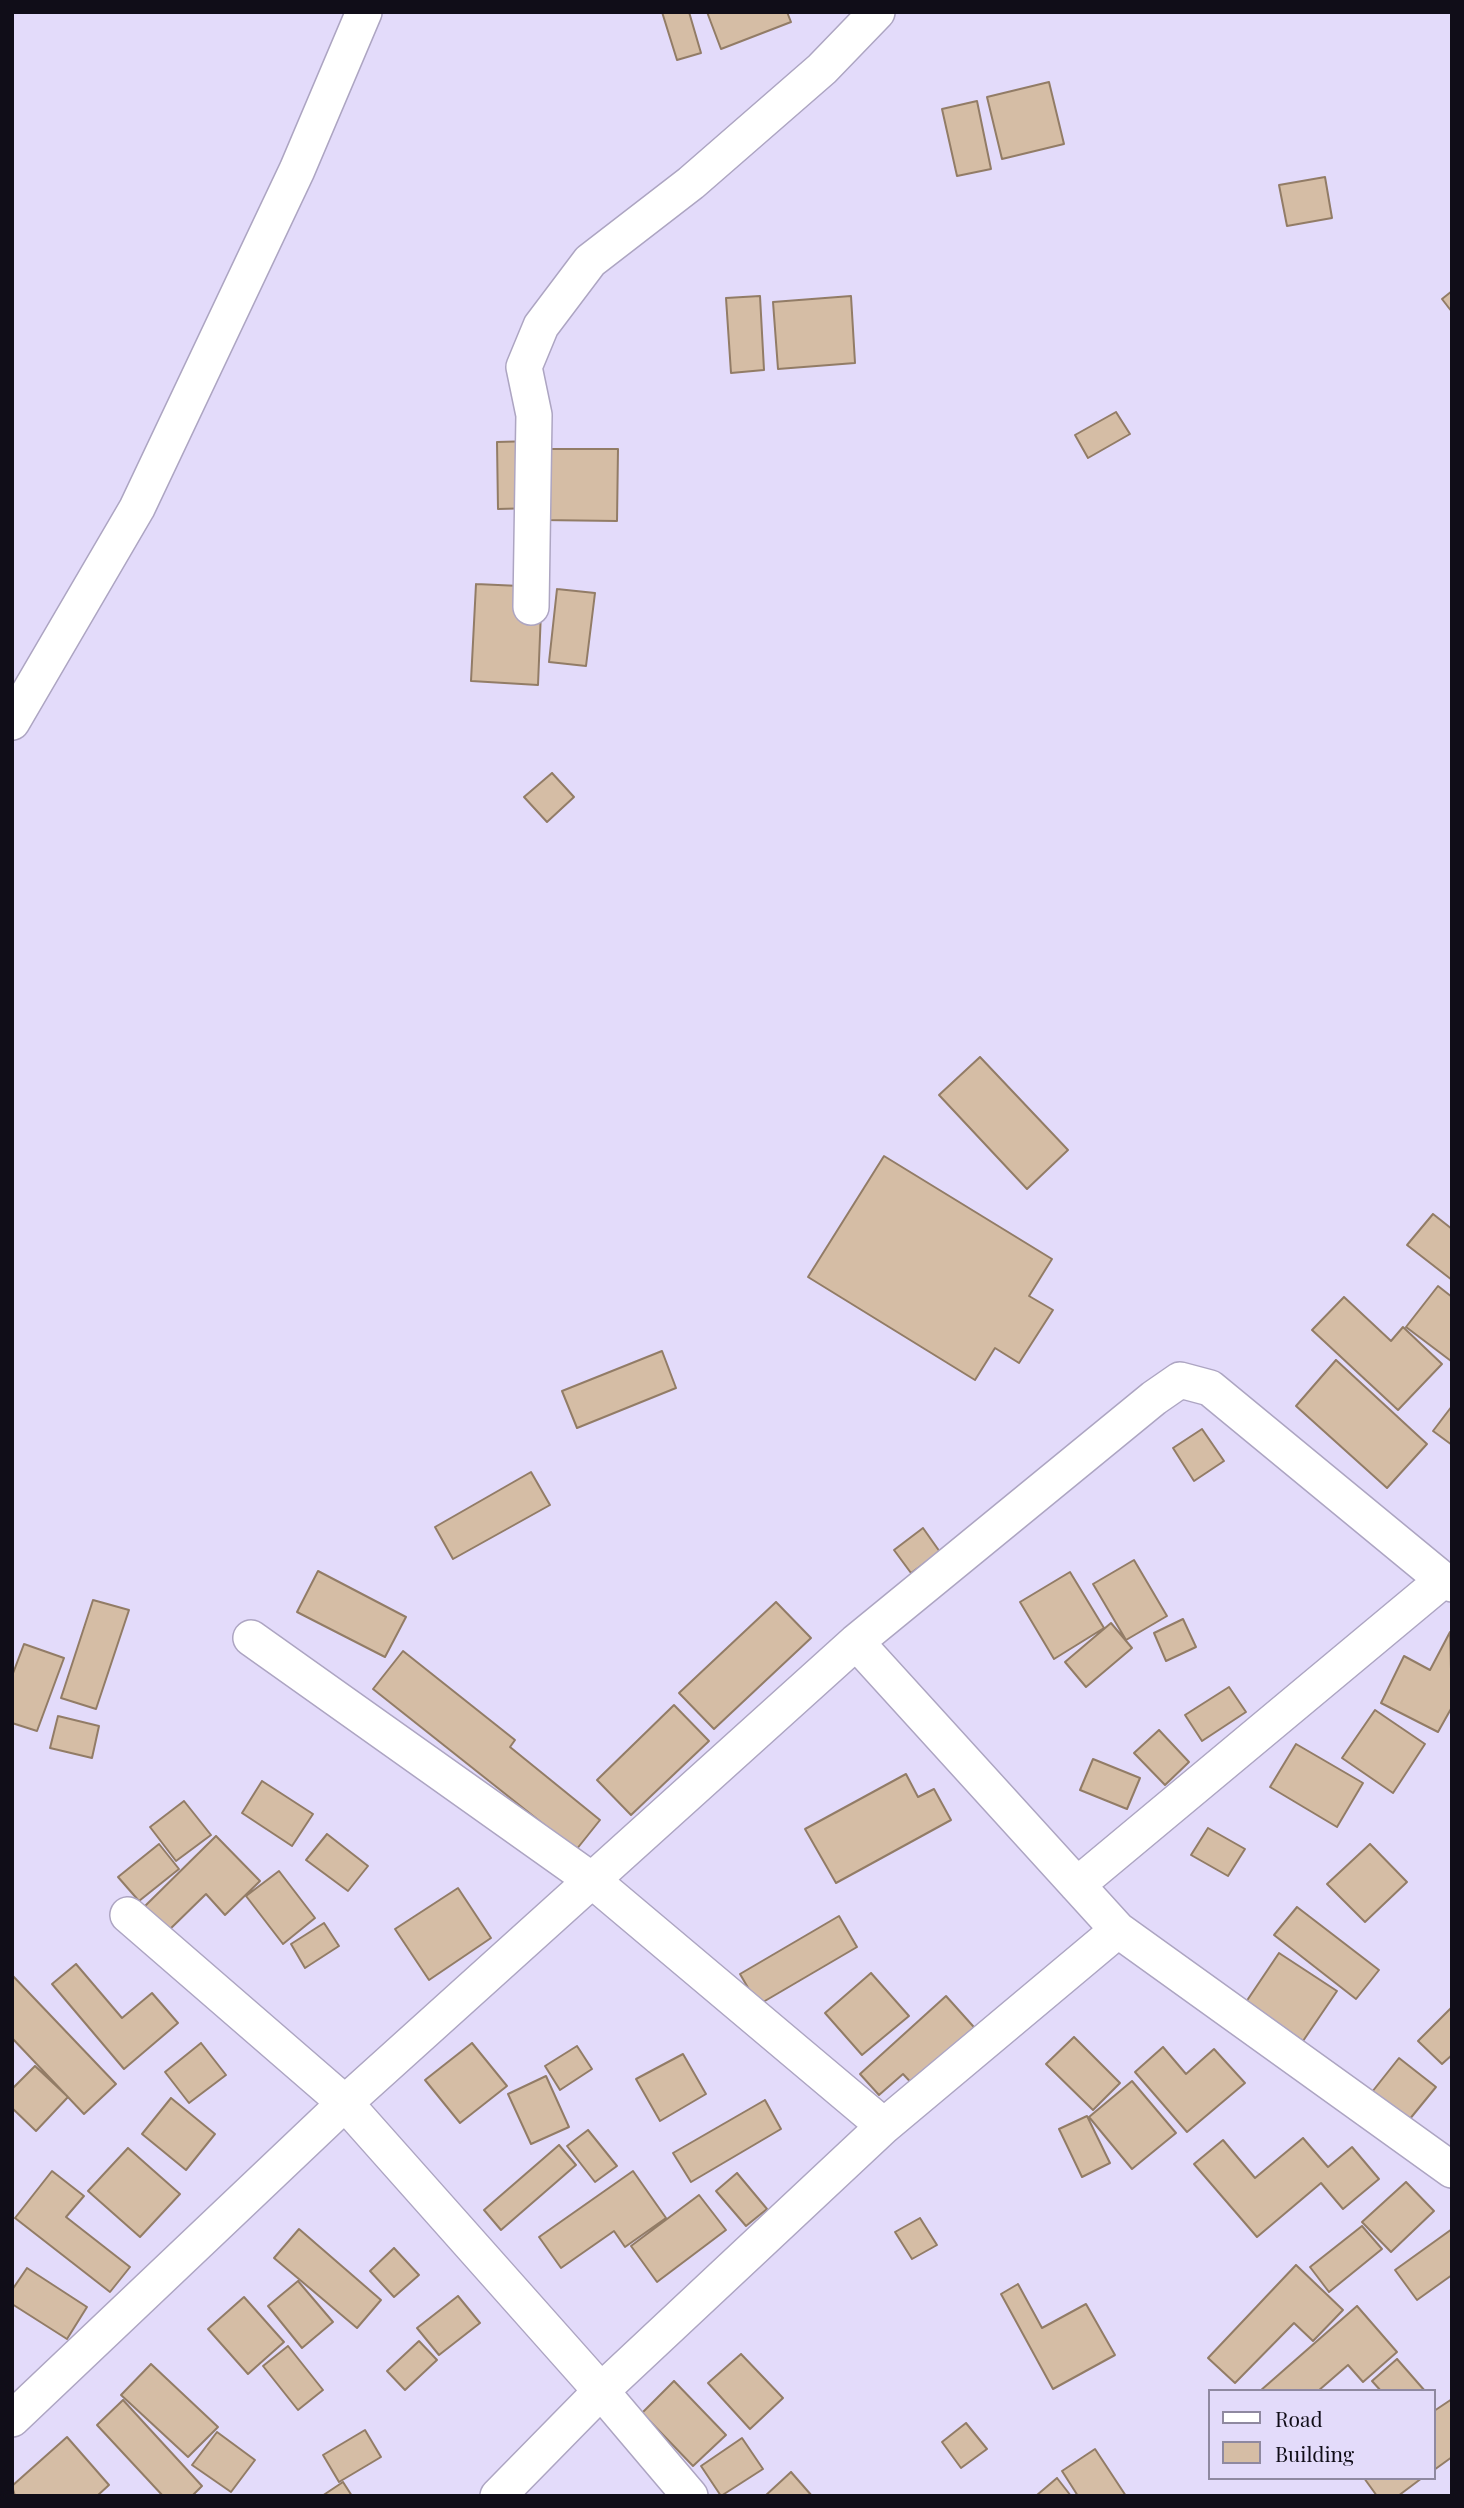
<!DOCTYPE html>
<html>
<head>
<meta charset="utf-8">
<style>
  body { margin:0 }
  #map { position:relative; width:1464px; height:2508px; overflow:hidden; background:#e3dbfa; font-family:"Playfair Display",serif }
  canvas { display:block }
  .frame { position:absolute; inset:0; border:14px solid #100d18; pointer-events:none }
  .legend { position:absolute; left:1208px; top:2389px; width:228px; height:91px; box-sizing:border-box; background:#e3dbfa; border:2px solid #8f89a0; margin:0; padding:9px 12px; list-style:none; font-size:21px; color:#100d18 }
  .legend li { display:flex; align-items:center; gap:14px; height:35px }
  .legend b { width:35px; border:2px solid #8f89a0 }
</style>
</head>
<body>
<div id="map">
<canvas width="1464" height="2508"></canvas>
<div class="frame"></div>
<ul class="legend">
<li><b style="height:9px;background:#fff"></b>Road</li>
<li><b style="height:19px;background:#d5bda5"></b>Building</li>
</ul>
</div>
<script>
const ctx = document.querySelector('canvas').getContext('2d');
ctx.lineJoin = 'round';
function fillPath(path, color) { ctx.fillStyle = color; ctx.fill(path, 'evenodd'); }
const poly = rows => new Path2D(rows.map(r => 'M' + r).join(''));
function stroke(path, color, width, dash) { ctx.strokeStyle = color; ctx.lineWidth = width; ctx.lineCap = dash ? 'butt' : 'round'; ctx.setLineDash(dash || []); ctx.stroke(path); }
const building = poly([
  [662,12,689,12,701,53,677,60,662,12],
  [707,12,787,12,791,22,721,49,707,12],
  [1049,82,1064,144,1002,159,987,97,1049,82],
  [977,101,991,169,957,176,942,109,977,101],
  [1325,177,1332,218,1287,226,1279,185,1325,177],
  [1452,291,1452,312,1442,299,1452,291],
  [760,296,764,370,731,373,726,298,760,296],
  [851,296,855,363,778,369,773,302,851,296],
  [1116,412,1130,434,1088,458,1075,435,1116,412],
  [534,441,535,508,498,509,497,442,534,441],
  [543,449,618,449,617,521,542,520,543,449],
  [476,584,542,587,538,685,471,681,476,584],
  [557,589,595,593,586,666,549,662,557,589],
  [552,773,574,797,547,822,524,797,552,773],
  [980,1057,1068,1150,1027,1189,939,1095,980,1057],
  [884,1156,1052,1259,1029,1296,1053,1310,1019,1363,995,1348,975,1380,808,1277,884,1156],
  [1433,1214,1452,1229,1452,1280,1407,1245,1433,1214],
  [1438,1286,1452,1297,1451,1361,1406,1327,1438,1286],
  [1344,1297,1391,1341,1403,1327,1442,1364,1398,1410,1312,1330,1344,1297],
  [662,1351,676,1388,577,1428,562,1391,662,1351],
  [1336,1360,1427,1444,1387,1488,1296,1406,1336,1360],
  [1452,1406,1452,1445,1433,1431,1452,1406],
  [1202,1429,1224,1461,1194,1481,1173,1448,1202,1429],
  [531,1472,550,1505,453,1559,435,1527,531,1472],
  [923,1528,940,1552,911,1573,894,1550,923,1528],
  [1134,1560,1167,1616,1126,1640,1093,1584,1134,1560],
  [318,1571,406,1617,385,1657,297,1612,318,1571],
  [1070,1572,1104,1628,1054,1659,1020,1602,1070,1572],
  [93,1600,129,1610,96,1709,61,1698,93,1600],
  [776,1602,811,1638,714,1729,679,1693,776,1602],
  [1183,1619,1196,1647,1166,1661,1154,1633,1183,1619],
  [1111,1623,1132,1648,1086,1687,1065,1662,1111,1623],
  [1450,1632,1452,1707,1438,1732,1381,1703,1404,1656,1430,1670,1450,1632],
  [24,1644,64,1658,37,1731,12,1723,12,1676,24,1644],
  [403,1651,515,1740,510,1747,600,1820,576,1850,373,1689,403,1651],
  [1229,1687,1246,1712,1202,1741,1185,1715,1229,1687],
  [674,1705,709,1741,631,1815,597,1780,674,1705],
  [1375,1710,1425,1744,1393,1793,1342,1758,1375,1710],
  [58,1716,99,1726,92,1758,50,1748,58,1716],
  [1159,1730,1189,1762,1165,1785,1134,1753,1159,1730],
  [1296,1744,1363,1783,1337,1827,1270,1787,1296,1744],
  [1093,1759,1140,1778,1127,1809,1080,1790,1093,1759],
  [906,1774,918,1797,934,1789,951,1820,836,1883,805,1829,906,1774],
  [262,1781,313,1814,292,1846,242,1813,262,1781],
  [184,1801,211,1835,176,1861,150,1827,184,1801],
  [1208,1828,1245,1849,1228,1876,1191,1855,1208,1828],
  [327,1834,368,1866,348,1891,306,1860,327,1834],
  [216,1836,260,1881,225,1915,206,1894,166,1933,142,1909,216,1836],
  [159,1844,179,1869,139,1901,118,1877,159,1844],
  [1370,1844,1407,1882,1365,1922,1327,1884,1370,1844],
  [279,1871,315,1918,283,1944,246,1896,279,1871],
  [458,1888,491,1938,429,1980,395,1929,458,1888],
  [1297,1907,1379,1970,1356,1999,1274,1935,1297,1907],
  [839,1916,857,1947,758,2005,740,1974,839,1916],
  [324,1923,339,1946,305,1968,291,1944,324,1923],
  [1279,1953,1337,1991,1303,2041,1246,2002,1279,1953],
  [76,1964,122,2018,152,1993,178,2023,124,2069,52,1984,76,1964],
  [871,1973,909,2016,862,2055,825,2013,871,1973],
  [12,1975,116,2084,84,2114,12,2038,12,1975],
  [946,1996,981,2035,919,2091,903,2074,879,2095,860,2074,946,1996],
  [1452,2007,1452,2055,1442,2064,1418,2041,1452,2007],
  [1074,2037,1120,2083,1093,2110,1046,2064,1074,2037],
  [201,2043,226,2075,189,2103,165,2072,201,2043],
  [472,2043,507,2086,460,2123,425,2080,472,2043],
  [577,2046,592,2069,560,2090,545,2066,577,2046],
  [1163,2047,1186,2074,1214,2049,1245,2083,1187,2132,1135,2072,1163,2047],
  [683,2054,706,2094,660,2121,636,2079,683,2054],
  [1399,2058,1436,2087,1409,2120,1372,2092,1399,2058],
  [35,2066,68,2097,36,2131,12,2108,12,2089,35,2066],
  [546,2076,569,2127,531,2144,508,2094,546,2076],
  [1132,2081,1176,2133,1132,2169,1089,2117,1132,2081],
  [171,2098,215,2134,186,2170,142,2134,171,2098],
  [765,2100,781,2129,691,2182,673,2153,765,2100],
  [1087,2116,1110,2163,1082,2177,1059,2129,1087,2116],
  [588,2130,617,2166,595,2182,567,2146,588,2130],
  [1303,2138,1328,2167,1352,2147,1379,2179,1343,2209,1321,2183,1257,2237,1194,2164,1223,2140,1255,2178,1303,2138],
  [559,2145,576,2165,501,2230,484,2210,559,2145],
  [128,2148,180,2194,140,2237,88,2191,128,2148],
  [52,2171,84,2196,66,2217,130,2267,110,2292,15,2218,52,2171],
  [633,2171,666,2218,625,2247,614,2231,561,2268,539,2237,633,2171],
  [737,2173,767,2209,746,2226,716,2191,737,2173],
  [1406,2182,1434,2211,1391,2252,1362,2222,1406,2182],
  [699,2195,726,2230,657,2282,631,2246,699,2195],
  [920,2218,937,2245,912,2259,895,2232,920,2218],
  [1362,2226,1382,2249,1329,2292,1310,2267,1362,2226],
  [299,2229,381,2300,357,2328,274,2258,299,2229],
  [1452,2229,1452,2275,1417,2300,1395,2270,1452,2229],
  [394,2248,419,2275,394,2297,370,2271,394,2248],
  [1296,2265,1343,2310,1313,2341,1294,2323,1235,2383,1208,2358,1296,2265],
  [27,2268,87,2307,67,2339,12,2304,12,2290,27,2268],
  [298,2281,333,2322,302,2348,268,2306,298,2281],
  [1018,2284,1042,2328,1086,2304,1115,2355,1053,2389,1001,2294,1018,2284],
  [458,2296,480,2323,439,2355,417,2328,458,2296],
  [244,2297,284,2342,248,2374,208,2329,244,2297],
  [1357,2306,1397,2352,1363,2382,1348,2365,1318,2391,1260,2391,1357,2306],
  [419,2341,437,2360,405,2390,387,2371,419,2341],
  [288,2346,323,2390,298,2410,263,2366,288,2346],
  [741,2354,783,2398,750,2429,708,2383,741,2354],
  [1397,2359,1425,2391,1381,2391,1372,2381,1397,2359],
  [151,2364,218,2427,188,2457,121,2395,151,2364],
  [674,2381,726,2435,693,2466,642,2413,674,2381],
  [1452,2399,1452,2457,1434,2470,1434,2411,1452,2399],
  [123,2400,202,2486,192,2496,163,2496,97,2425,123,2400],
  [966,2423,987,2449,961,2468,942,2442,966,2423],
  [365,2430,381,2457,339,2482,323,2455,365,2430],
  [217,2432,255,2460,231,2492,192,2465,217,2432],
  [67,2437,109,2485,97,2496,15,2496,12,2486,67,2437],
  [742,2438,763,2469,721,2496,701,2466,742,2438],
  [1095,2449,1126,2496,1078,2496,1062,2471,1095,2449],
  [791,2472,812,2496,765,2496,791,2472],
  [1057,2478,1071,2496,1038,2496,1037,2495,1057,2478],
  [1364,2478,1422,2478,1398,2496,1377,2496,1364,2478],
  [343,2482,352,2496,322,2496,343,2482]
]);
const street = poly([
  [531,607,534,415,524,367,541,326,590,261,691,183,822,69,877,12],
  [12,722,137,508,297,170,364,12],
  [251,1638,593,1881,884,2126],
  [856,1642,1118,1930,1452,2170],
  [1077,1885,1443,1580],
  [128,1915,345,2103,601,2391,690,2496],
  [12,2419,345,2103,856,1642,1154,1398,1180,1380,1210,1388,1443,1580,1452,1584],
  [498,2496,601,2391,884,2126,1118,1930]
]);
fillPath(building, '#d5bda5');
stroke(building, '#927c66', 2);
stroke(street, '#ada5c2', 38);
stroke(street, '#fff', 35);
</script>
</body>
</html>
